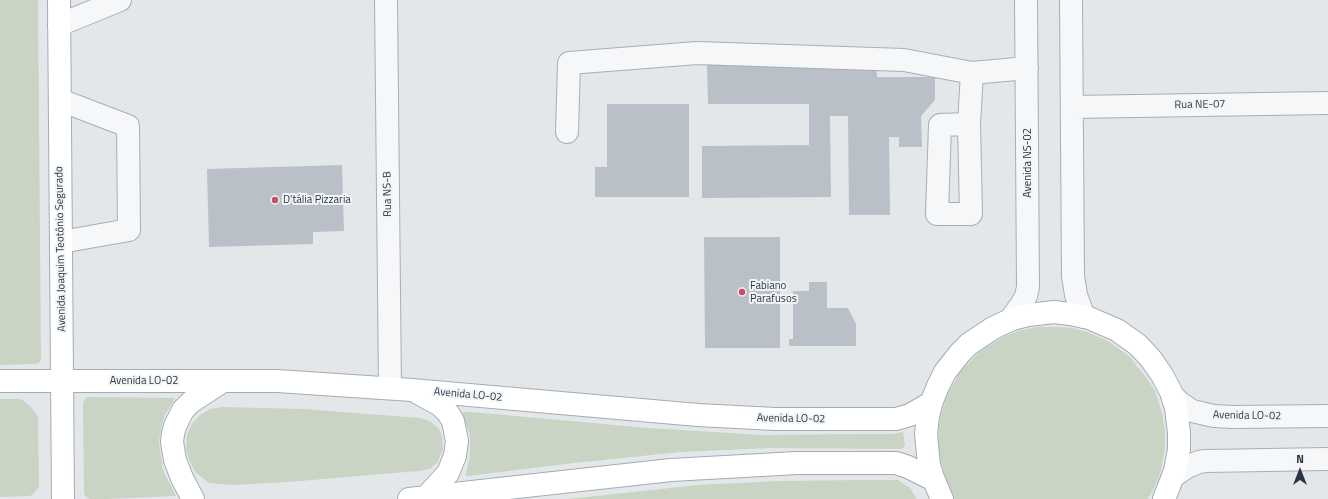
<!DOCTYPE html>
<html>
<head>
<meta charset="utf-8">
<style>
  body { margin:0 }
  #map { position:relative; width:1328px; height:499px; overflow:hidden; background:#e3e7ea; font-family:"Titillium Web",sans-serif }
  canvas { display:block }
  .north { position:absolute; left:1280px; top:451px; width:40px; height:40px; -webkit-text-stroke:3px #f2f5f8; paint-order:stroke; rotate:0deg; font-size:11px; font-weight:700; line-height:16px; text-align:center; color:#2b3642 }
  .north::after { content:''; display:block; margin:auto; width:14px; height:18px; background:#2b3642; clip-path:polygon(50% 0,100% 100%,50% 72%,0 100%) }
</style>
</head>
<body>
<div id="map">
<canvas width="1328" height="499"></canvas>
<div class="north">N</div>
</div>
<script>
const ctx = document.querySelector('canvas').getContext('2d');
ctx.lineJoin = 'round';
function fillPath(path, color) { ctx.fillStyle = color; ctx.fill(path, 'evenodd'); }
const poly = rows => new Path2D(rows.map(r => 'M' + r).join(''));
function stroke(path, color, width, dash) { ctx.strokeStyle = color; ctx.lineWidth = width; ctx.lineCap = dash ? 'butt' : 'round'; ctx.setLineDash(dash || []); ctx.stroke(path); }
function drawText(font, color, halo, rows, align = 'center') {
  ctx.font = font + ' "Titillium Web",sans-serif'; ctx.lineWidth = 4; ctx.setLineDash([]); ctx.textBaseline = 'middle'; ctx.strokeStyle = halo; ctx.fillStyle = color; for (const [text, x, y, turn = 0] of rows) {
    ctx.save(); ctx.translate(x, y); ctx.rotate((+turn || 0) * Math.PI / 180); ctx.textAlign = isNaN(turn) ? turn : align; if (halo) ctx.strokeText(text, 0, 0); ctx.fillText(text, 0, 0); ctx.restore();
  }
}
const green = poly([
  [0,0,38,0,41,359,39,363,36,364,0,365],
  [1037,327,1059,327,1072,328,1087,332,1106,340,1129,356,1148,380,1155,391,1162,413,1165,431,1165,446,1161,471,1155,486,1148,499,955,499,944,474,938,447,939,425,941,414,948,393,960,372,979,352,993,343,1005,336,1018,331],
  [87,397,175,398,175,399,165,415,161,429,159,442,163,470,176,496,106,499,90,499,85,496,84,493,83,406,84,400],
  [0,399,19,399,23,400,31,407,38,416,39,487,33,494,30,496,0,497],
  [222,407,304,409,420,418,430,421,439,429,442,437,443,450,437,463,433,466,430,469,418,471,288,482,233,485,209,483,196,473,189,460,186,448,187,434,192,424,200,415,210,409],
  [463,412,471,412,648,428,762,435,862,434,893,434,903,432,905,445,903,448,898,449,771,448,681,452,574,463,468,476,466,476,466,474,470,455,470,434,463,418],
  [865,480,898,480,910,488,917,499,568,499,698,485,778,481]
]);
const building = poly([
  [876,62,877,77,935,77,935,100,921,116,922,147,899,147,899,137,889,137,890,215,849,215,848,116,830,116,831,197,702,198,702,146,809,145,809,104,708,104,707,63],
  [607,104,689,104,689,197,595,197,595,167,607,167],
  [342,165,344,231,313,232,313,244,209,247,207,169],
  [704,237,780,237,780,348,705,348],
  [809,282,827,282,827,308,848,308,856,324,856,346,789,346,789,339,793,339,793,291,809,291]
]);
const minor = poly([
  [386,0,390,388],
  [1071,0,1073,276,1076,295,1084,317],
  [59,25,120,0],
  [60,100,128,126,129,230,61,242],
  [1072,107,1328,103],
  [969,124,971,214,937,214,940,125,969,124,972,73,1027,68],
  [567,132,569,63,697,53,904,60,972,73],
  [1010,320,1021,305,1026,296,1028,287,1026,0],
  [1172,395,1180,403,1192,411,1214,416,1232,417,1328,416],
  [1174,476,1187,467,1199,462,1206,461,1328,459]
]);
const major = poly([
  [59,0,63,499],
  [0,381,277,381,412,390,698,415,775,419,896,419,910,415,931,403],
  [418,393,440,405,448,413,453,421,457,441,455,456,448,473,426,497],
  [193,499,182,478,175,460,172,442,173,434,175,426,183,410,191,402,223,381],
  [409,499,671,470,797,463,896,463,908,467,934,480],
  [942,499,933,478,929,465,926,434,928,416,932,401,938,386,945,372,960,353,969,344,993,328,1012,319,1028,315,1054,312,1070,314,1089,318,1117,330,1138,345,1151,359,1162,375,1171,392,1176,408,1179,433,1179,449,1175,471,1164,499]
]);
const markers = [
  [275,200,4,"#cb4c6c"],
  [742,292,4,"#cb4c6c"]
];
const streetNames = [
  ["Rua NE-07",1200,105,-1],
  ["Avenida NS-02",1028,163,-90],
  ["Rua NS-B",388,194,-91],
  ["Avenida Joaquim Teotônio Segurado",61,249,-91],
  ["Avenida LO-02",144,381],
  ["Avenida LO-02",468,395,5],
  ["Avenida LO-02",1247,416,1],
  ["Avenida LO-02",791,419,1]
];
const poiNames = [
  ["D'tália Pizzaria",283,200],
  ["Fabiano",750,286],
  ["Parafusos",750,299]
];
fillPath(green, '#cad4c4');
fillPath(building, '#bac0c7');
stroke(minor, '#a8aeb4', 24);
stroke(major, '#a2acb6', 24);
stroke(minor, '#f5f7f9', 22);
stroke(major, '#fff', 22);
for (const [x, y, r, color] of markers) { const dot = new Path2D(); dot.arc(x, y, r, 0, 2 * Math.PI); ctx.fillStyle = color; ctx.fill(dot); stroke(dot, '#f2f5f8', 1.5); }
drawText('11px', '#2b3642', '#f2f5f8', streetNames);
drawText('11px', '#2b3642', '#f2f5f8', poiNames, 'left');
</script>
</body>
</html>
